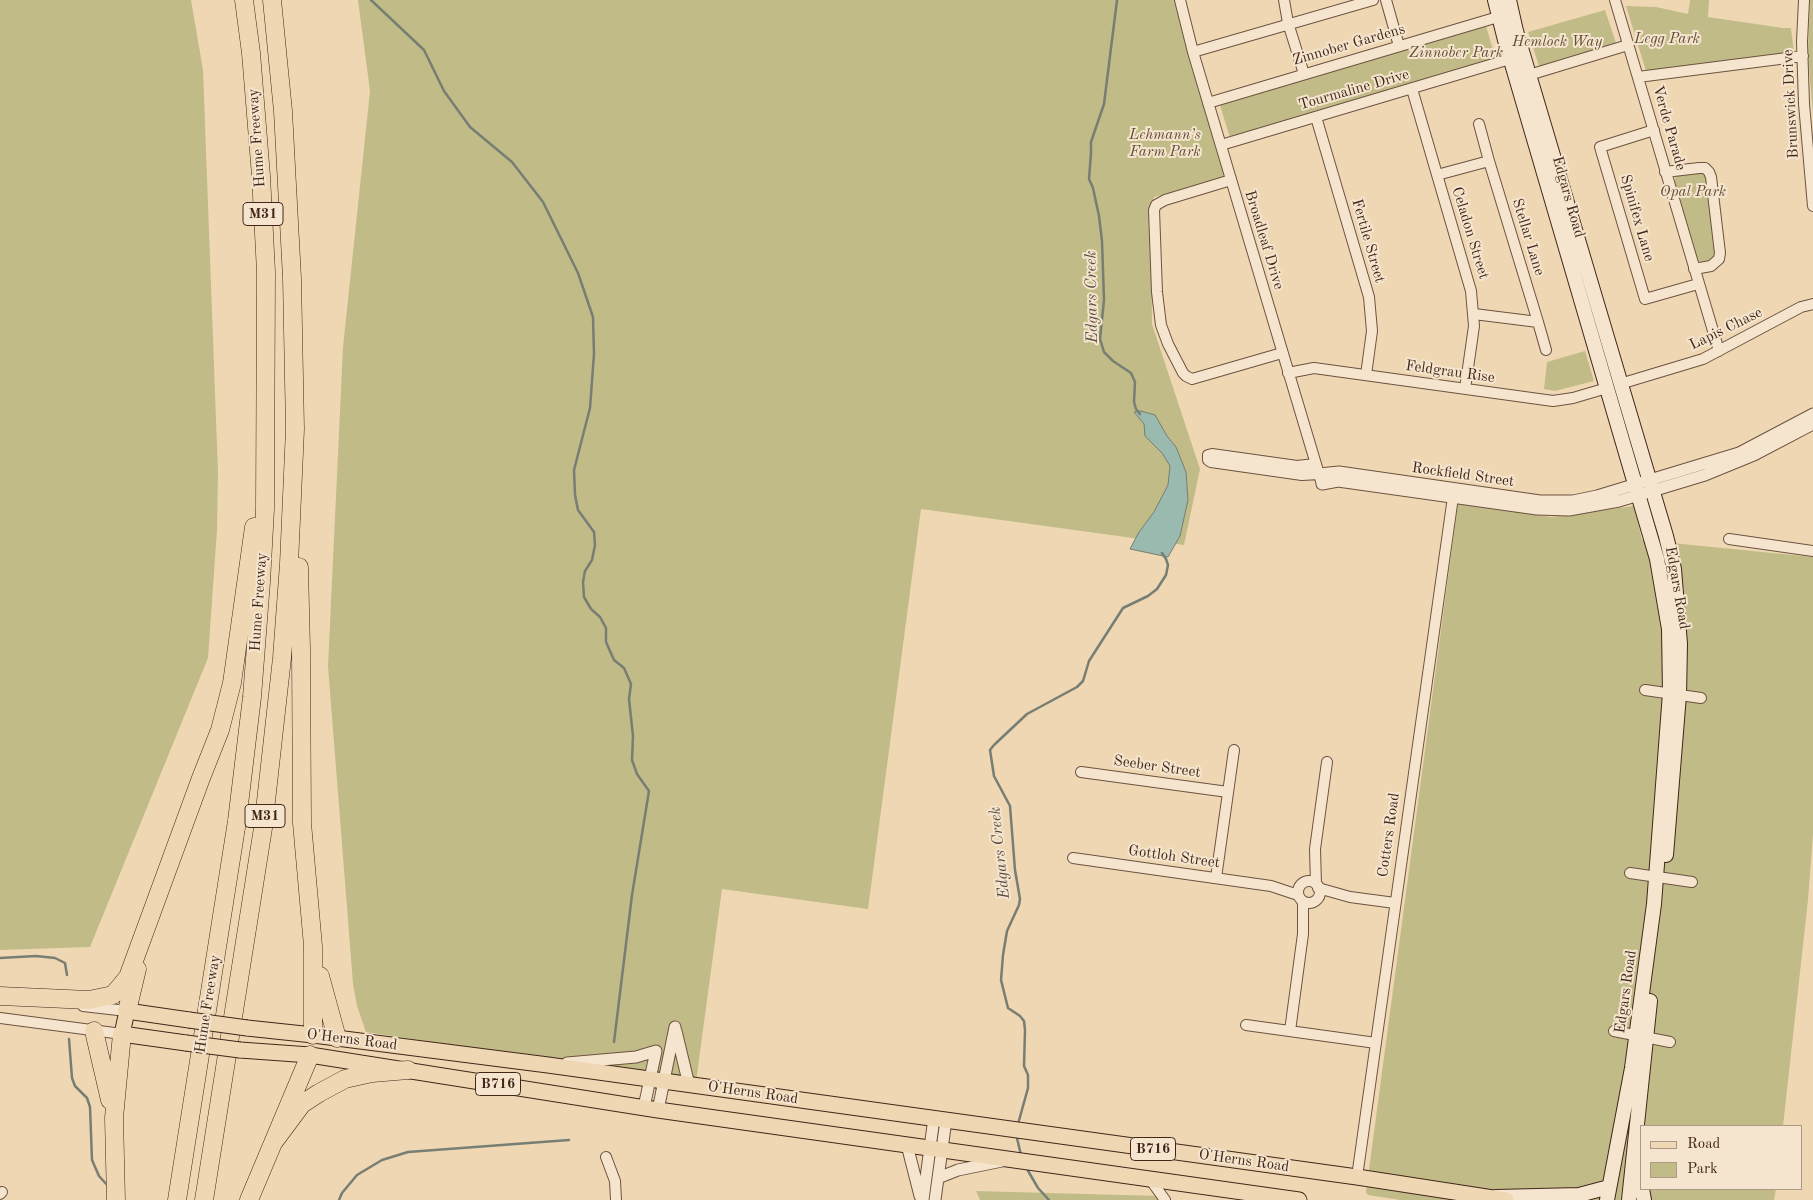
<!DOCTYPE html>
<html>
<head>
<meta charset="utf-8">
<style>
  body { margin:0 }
  #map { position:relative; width:1813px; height:1200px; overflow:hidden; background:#efd7b4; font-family:"Old Standard TT",serif }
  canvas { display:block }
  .legend { position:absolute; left:1640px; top:1125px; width:162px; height:65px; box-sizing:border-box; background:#f5e5ce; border:1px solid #ad9986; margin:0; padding:6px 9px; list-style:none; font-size:15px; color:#42261a }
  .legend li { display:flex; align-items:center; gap:10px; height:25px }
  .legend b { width:25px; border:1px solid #ad9986 }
</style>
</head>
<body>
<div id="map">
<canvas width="1813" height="1200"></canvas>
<ul class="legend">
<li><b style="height:6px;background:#efd7b4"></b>Road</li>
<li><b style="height:14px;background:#c1bc87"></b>Park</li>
</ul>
</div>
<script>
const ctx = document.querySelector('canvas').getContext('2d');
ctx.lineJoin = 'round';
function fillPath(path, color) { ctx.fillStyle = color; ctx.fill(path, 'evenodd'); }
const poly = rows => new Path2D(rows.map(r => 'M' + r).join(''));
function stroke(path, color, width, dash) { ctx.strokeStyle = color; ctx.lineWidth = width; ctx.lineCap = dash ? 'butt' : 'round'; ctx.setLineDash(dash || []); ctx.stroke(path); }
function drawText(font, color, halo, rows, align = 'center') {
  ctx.font = font + ' "Old Standard TT",serif'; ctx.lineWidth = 4; ctx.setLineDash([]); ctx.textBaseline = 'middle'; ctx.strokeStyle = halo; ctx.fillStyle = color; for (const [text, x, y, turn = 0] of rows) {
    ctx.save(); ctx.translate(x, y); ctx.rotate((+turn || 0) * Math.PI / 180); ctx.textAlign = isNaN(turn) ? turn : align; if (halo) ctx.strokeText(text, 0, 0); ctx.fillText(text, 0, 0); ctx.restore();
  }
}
const green = poly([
  [0,0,191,0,203,70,218,472,217,530,208,658,90,947,0,950],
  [358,0,1176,0,1226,174,1222,179,1154,197,1151,213,1152,324,1200,469,1184,545,921,509,868,909,722,889,696,1082,366,1032,357,1006,353,984,328,666,343,347,370,91],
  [1690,0,1709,0,1708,17,1783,28,1791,28,1794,53,1646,71,1626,6,1656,7,1688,14],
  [1810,0,1813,0,1813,114,1808,55],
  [1605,10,1616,43,1539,66,1528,32],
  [1486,26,1496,60,1230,138,1220,105],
  [1702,172,1707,178,1716,253,1714,260,1705,263,1698,261,1696,258,1674,184,1676,176],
  [1585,351,1594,381,1555,391,1544,389,1547,362],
  [1458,503,1551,517,1634,506,1642,540,1813,557,1813,834,1808,900,1783,1126,1642,1126,1642,1189,1776,1189,1774,1200,1400,1200,1368,1195,1366,1192],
  [976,1191,1160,1196,1162,1200,980,1200]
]);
const water = poly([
  [1141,411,1155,415,1167,436,1176,447,1186,472,1188,500,1180,536,1168,557,1130,549,1139,532,1154,512,1168,485,1170,466,1162,453,1145,436,1144,424,1134,412,1141,411]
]);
const stream = poly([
  [371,0,424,50,444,91,470,127,512,162,543,202,578,273,593,317,594,354,590,408,574,470,575,495,578,510,594,532,595,545,592,560,585,571,583,582,584,597,591,609,600,617,606,628,606,642,614,660,624,668,631,684,629,699,633,736,632,760,637,774,649,791,632,895,614,1042],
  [1117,0,1104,104,1091,142,1091,153,1089,179,1093,188,1099,216,1102,241,1104,300,1100,339,1104,352,1113,361,1131,373,1135,382,1134,402,1136,409,1140,414],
  [0,958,36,956,55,958,65,963,67,975],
  [69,1039,72,1078,75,1086,87,1098,90,1107,92,1160,99,1176,108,1186],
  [1018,1124,1028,1088,1028,1075,1024,1066,1025,1030,1024,1021,1020,1016,1008,1008,1001,980,1003,955,1007,931,1019,905,1020,899,1015,870,1010,806,994,776,990,750,994,745,1027,714,1077,687,1083,681,1089,661,1123,608,1148,596,1157,589,1166,575,1168,565,1166,559,1162,553],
  [1016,1134,1021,1155],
  [1027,1169,1038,1188,1049,1200],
  [339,1200,342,1193,357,1175,382,1160,408,1152,569,1140]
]);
const minor = poly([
  [1180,0,1193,52,1321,481],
  [1284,0,1288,23,1304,74],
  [1386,0,1399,46],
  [1615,0,1719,351],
  [1804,0,1802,42,1804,104,1813,206],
  [1193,52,1373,0],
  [1529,75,1628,45],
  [1638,77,1803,56],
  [1412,89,1471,291,1474,326,1465,389],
  [1208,103,1498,17],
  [1316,117,1369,297,1372,331,1366,375],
  [1479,124,1489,161],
  [1654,130,1600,147,1645,299,1698,284],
  [1221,145,1510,59],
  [1665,172,1699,168,1705,168,1709,172,1711,177,1720,253,1719,259,1711,266,1694,269],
  [1437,175,1489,161,1538,322,1474,314],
  [1231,180,1165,200,1156,205,1154,210,1157,292,1161,325,1168,344,1183,373,1186,376,1192,379,1282,353],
  [1538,322,1546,350],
  [1288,373,1314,368,1553,401,1573,398,1607,388],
  [1620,384,1703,359,1801,307,1813,304],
  [1315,464,1297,466,1212,454,1208,455,1208,460,1211,462,1302,475,1319,474],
  [1729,539,1813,551],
  [1645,690,1701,698],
  [1081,772,1228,792],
  [1073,858,1271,886,1298,895],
  [1630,873,1692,882],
  [1216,878,1234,750],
  '1298 892a11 11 0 1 1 22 0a11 11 0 1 1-22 0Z',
  [1316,884,1315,849,1327,762],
  [1318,888,1350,897,1395,903],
  [83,1006,127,1011],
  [0,1018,122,1034],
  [1246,1025,1376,1043],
  [1290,1031,1303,934,1303,901],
  [1614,1031,1670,1042],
  [606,1157,615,1181,616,1200],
  [1357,1177,1453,497],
  [1150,1179,1165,1200],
  [0,1194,2,1192]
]);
const tertiary = poly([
  [1319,474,1339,472,1540,501,1573,501,1597,496,1739,453,1813,414],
  [1322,484,1338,481,1537,509,1569,510,1619,501,1705,475,1754,455,1813,424],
  [676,1031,689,1085],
  [567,1063,636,1057,656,1051,644,1107],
  [658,1110,675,1027],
  [907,1145,920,1196],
  [938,1178,958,1170,1002,1161],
  [923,1200,934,1118],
  [935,1200,946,1120]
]);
const secondary = poly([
  [1495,0,1505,40,1657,559,1669,629,1670,693,1654,904,1632,1068,1607,1200],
  [1509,0,1516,31,1666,536,1674,569,1680,644,1679,695,1666,855],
  [1639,1156,1642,1183],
  [1642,1189,1644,1200],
  [1496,1197,1579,1195,1609,1187],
  [1629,1200,1650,1001]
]);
const primary = poly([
  [247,1028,313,1035,548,1065,1357,1177,1506,1200],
  [186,1043,122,1034,127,1011,189,1020],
  [240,1050,310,1055,658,1110,1299,1200]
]);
const motorway = poly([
  [299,567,301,649,302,823,313,946,313,1035],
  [320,976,337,1038],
  [0,996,89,1000,113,995,128,977,201,778,220,730,232,683,254,527],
  [127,1011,137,969],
  [94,1031,110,1100],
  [273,1143,302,1104,319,1093,345,1079,372,1073,408,1070],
  [116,1200,114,1118,122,1034],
  [177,1200,237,821,252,697,261,582,265,509,266,272,261,176,251,53,244,0],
  [204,1200,263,828,282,658,289,564,295,429,292,278,283,111,272,0],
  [249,1200,310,1055]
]);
const primaryBridge = poly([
  [189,1020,247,1028],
  [186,1043,240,1050]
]);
const shields = [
  [263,214,40],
  [265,816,40],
  [498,1084,45],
  [1153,1149,45]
];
const shieldNames = [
  ["M31",263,214],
  ["M31",265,816],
  ["B716",498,1084],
  ["B716",1153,1149]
];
const parkNames = [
  ["Legg Park",1667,39],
  ["Hemlock Way",1557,42],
  ["Zinnober Park",1456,53],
  ["Lehmann’s",1165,135],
  ["Farm Park",1165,152],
  ["Opal Park",1693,192]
];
const streetNames = [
  ["Zinnober Gardens",1349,45,-16],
  ["Tourmaline Drive",1354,90,-16],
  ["Brunswick Drive",1791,104,-93],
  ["Verde Parade",1669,128,74],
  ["Hume Freeway",257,138,-94],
  ["Edgars Road",1568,197,74],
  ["Spinifex Lane",1637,218,74],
  ["Celadon Street",1470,233,73],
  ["Stellar Lane",1528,237,73],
  ["Broadleaf Drive",1264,240,73],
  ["Fertile Street",1368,241,74],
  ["Lapis Chase",1726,329,-26],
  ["Feldgrau Rise",1450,372,8],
  ["Rockfield Street",1463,475,8],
  ["Edgars Road",1677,588,80],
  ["Hume Freeway",259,602,-86],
  ["Seeber Street",1157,767,8],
  ["Cotters Road",1389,835,-82],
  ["Gottloh Street",1174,857,8],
  ["Edgars Road",1626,992,-82],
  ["Hume Freeway",208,1004,-81],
  ["O'Herns Road",352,1040,7],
  ["O'Herns Road",753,1093,8],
  ["O'Herns Road",1244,1161,8]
];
const waterNames = [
  ["Edgars Creek",1092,297,-91],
  ["Edgars Creek",1000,853,-96]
];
fillPath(green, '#c1bc87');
fillPath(water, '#9ab9af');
stroke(water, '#777e73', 1);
stroke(stream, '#777e73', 2.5);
stroke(minor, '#6d5240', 12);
stroke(tertiary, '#6d5240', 13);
stroke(secondary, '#42261a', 16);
stroke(primary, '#42261a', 17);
stroke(motorway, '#42261a', 19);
stroke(minor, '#f5e5ce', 10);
stroke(tertiary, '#f5e5ce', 11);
stroke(secondary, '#f5e5ce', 14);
stroke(primary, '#efd7b4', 15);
stroke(motorway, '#efd7b4', 18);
stroke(primaryBridge, '#42261a', 17, []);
stroke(primaryBridge, '#efd7b4', 15);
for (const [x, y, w] of shields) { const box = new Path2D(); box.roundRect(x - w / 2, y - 11.5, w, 23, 4); ctx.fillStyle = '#f5e5ce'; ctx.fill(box); stroke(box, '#42261a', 1); }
drawText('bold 14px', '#42261a', null, shieldNames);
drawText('italic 15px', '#624c35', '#f5e5ce', parkNames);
drawText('15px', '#42261a', '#f5e5ce', streetNames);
drawText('italic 16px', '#584b3f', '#f5e5ce', waterNames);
</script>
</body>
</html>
